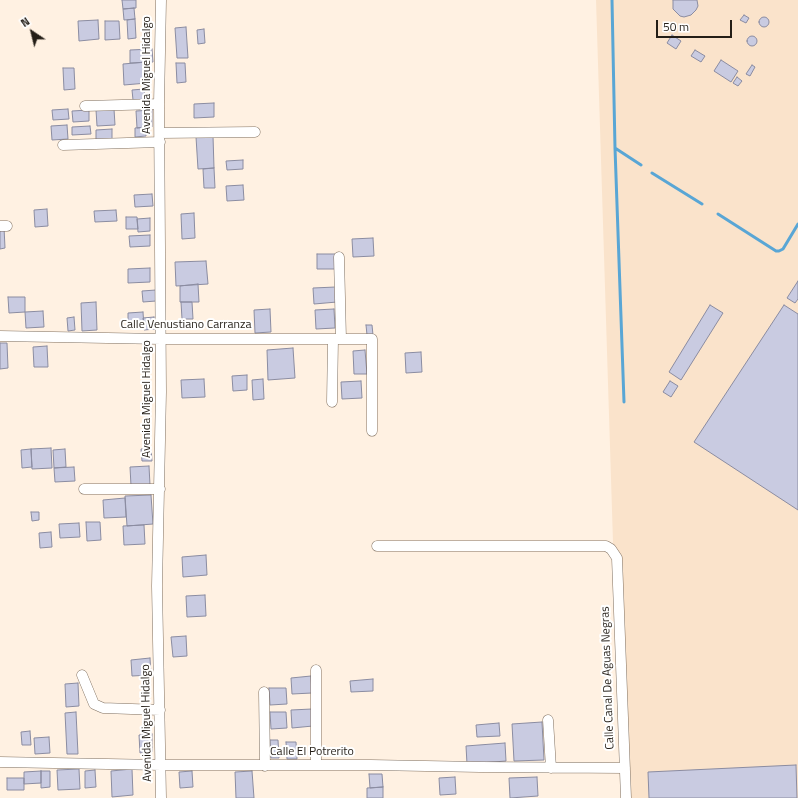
<!DOCTYPE html>
<html>
<head>
<meta charset="utf-8">
<style>
  body { margin:0 }
  #map { position:relative; width:798px; height:798px; overflow:hidden; background:#fff1e2; font-family:"Titillium Web",sans-serif }
  canvas { display:block }
  .north { position:absolute; left:12px; top:12px; width:40px; height:40px; -webkit-text-stroke:3px #fff; paint-order:stroke; rotate:325deg; font-size:11px; font-weight:700; line-height:16px; text-align:center; color:#241e17 }
  .north::after { content:''; display:block; margin:auto; width:14px; height:18px; background:#241e17; clip-path:polygon(50% 0,100% 100%,50% 72%,0 100%) }
  .scale { position:absolute; left:656px; top:20px; width:76px; height:18px; box-sizing:border-box; border:2px solid #241e17; border-top:0; padding-left:5px; font-size:12px; line-height:14px; white-space:nowrap; color:#241e17; -webkit-text-stroke:3px #fff; paint-order:stroke }
</style>
</head>
<body>
<div id="map">
<canvas width="798" height="798"></canvas>
<div class="north">N</div>
<div class="scale">50 m</div>
</div>
<script>
const ctx = document.querySelector('canvas').getContext('2d');
ctx.lineJoin = 'round';
function fillPath(path, color) { ctx.fillStyle = color; ctx.fill(path, 'evenodd'); }
const poly = rows => new Path2D(rows.map(r => 'M' + r).join(''));
function stroke(path, color, width, dash) { ctx.strokeStyle = color; ctx.lineWidth = width; ctx.lineCap = dash ? 'butt' : 'round'; ctx.setLineDash(dash || []); ctx.stroke(path); }
function drawText(font, color, halo, rows, align = 'center') {
  ctx.font = font + ' "Titillium Web",sans-serif'; ctx.lineWidth = 4; ctx.setLineDash([]); ctx.textBaseline = 'middle'; ctx.strokeStyle = halo; ctx.fillStyle = color; for (const [text, x, y, turn = 0] of rows) {
    ctx.save(); ctx.translate(x, y); ctx.rotate((+turn || 0) * Math.PI / 180); ctx.textAlign = isNaN(turn) ? turn : align; if (halo) ctx.strokeText(text, 0, 0); ctx.fillText(text, 0, 0); ctx.restore();
  }
}
const built = poly([
  [596,0,798,0,798,798,621,798]
]);
const stream = poly([
  [612,0,615,148,624,402],
  [615,148,641,165],
  [652,173,702,204],
  [718,214,776,251,779,251,783,249,798,224]
]);
const building = poly([
  [122,0,136,0,136,8,123,9,122,0],
  [673,0,697,0,698,6,696,10,691,15,684,17,680,16,673,9,673,0],
  [134,8,135,19,124,20,123,9,134,8],
  [744,15,749,18,746,23,740,20,744,15],
  '759 22a5 5 0 1 1 10 0a5 5 0 1 1-10 0Z',
  [135,19,136,38,128,39,127,20,135,19],
  [98,20,99,39,79,41,78,21,98,20],
  [105,21,119,21,120,39,105,40,105,21],
  [186,27,188,58,177,58,175,28,186,27],
  [204,29,205,43,198,44,197,30,204,29],
  [672,35,681,41,676,49,667,43,672,35],
  '747 41a5 5 0 1 1 10 0a5 5 0 1 1-10 0Z',
  [152,49,153,62,130,63,130,50,152,49],
  [695,50,705,56,701,62,691,56,695,50],
  [721,60,738,71,731,82,714,71,721,60],
  [146,62,147,83,124,85,123,64,146,62],
  [176,63,185,63,186,82,177,83,176,63],
  [752,65,755,67,750,76,746,74,752,65],
  [63,68,74,68,75,89,64,90,63,68],
  [737,77,742,81,738,86,733,83,737,77],
  [144,89,145,99,133,100,132,90,144,89],
  [214,103,214,117,194,118,194,104,214,103],
  [68,109,69,119,53,120,52,110,68,109],
  [114,109,115,125,97,126,96,110,114,109],
  [89,110,89,121,73,122,72,111,89,110],
  [152,110,152,127,137,128,136,111,152,110],
  [67,125,68,139,52,140,51,126,67,125],
  [90,126,91,134,72,135,72,127,90,126],
  [146,127,146,136,135,137,135,128,146,127],
  [112,129,112,142,96,143,96,130,112,129],
  [213,136,214,168,198,169,196,137,213,136],
  [243,160,243,169,227,170,226,161,243,160],
  [214,168,215,188,204,188,203,169,214,168],
  [243,185,244,200,227,201,226,186,243,185],
  [152,194,153,206,135,207,134,195,152,194],
  [47,209,48,226,35,227,34,210,47,209],
  [116,210,117,221,95,222,94,211,116,210],
  [194,213,195,238,182,239,181,214,194,213],
  [126,217,137,217,138,229,126,229,126,217],
  [150,218,150,231,138,232,137,219,150,218],
  [4,227,5,248,0,249,0,228,4,227],
  [150,235,150,246,130,247,129,236,150,235],
  [373,238,374,256,353,257,352,239,373,238],
  [317,254,336,254,336,269,317,269,317,254],
  [206,261,208,284,176,286,175,262,206,261],
  [150,268,150,282,128,283,128,269,150,268],
  [798,281,798,299,795,303,787,298,798,281],
  [198,284,199,302,180,302,180,286,198,284],
  [336,287,337,302,314,304,313,288,336,287],
  [156,290,156,301,143,302,142,291,156,290],
  [8,297,25,297,25,312,9,313,8,297],
  [96,302,97,330,82,331,81,303,96,302],
  [181,302,192,302,193,319,182,319,181,302],
  [710,305,723,313,681,380,669,372,710,305],
  [784,305,798,314,798,510,694,442,784,305],
  [270,309,271,332,255,333,254,310,270,309],
  [334,309,335,328,316,329,315,310,334,309],
  [43,311,44,327,26,328,25,312,43,311],
  [143,312,144,327,128,328,128,313,143,312],
  [74,317,75,330,68,331,67,318,74,317],
  [154,317,155,329,144,330,143,318,154,317],
  [366,325,372,325,373,335,367,335,366,325],
  [0,343,7,343,8,368,0,369,0,343],
  [47,346,48,367,34,367,33,347,47,346],
  [293,348,295,378,268,380,267,350,293,348],
  [365,350,367,374,354,374,353,351,365,350],
  [421,352,422,372,406,373,405,353,421,352],
  [247,375,247,390,233,391,232,376,247,375],
  [204,379,205,397,182,398,181,380,204,379],
  [263,379,264,399,253,400,252,380,263,379],
  [361,381,362,398,342,399,341,382,361,381],
  [670,381,678,386,671,397,663,392,670,381],
  [51,448,52,468,32,469,31,449,51,448],
  [151,448,152,461,142,461,141,449,151,448],
  [31,449,32,467,22,468,21,450,31,449],
  [65,449,66,467,54,468,53,450,65,449],
  [149,466,150,485,131,486,130,467,149,466],
  [74,467,75,481,55,482,54,468,74,467],
  [151,495,153,524,127,526,125,496,151,495],
  [125,498,126,517,104,518,103,500,125,498],
  [31,512,39,512,39,520,32,521,31,512],
  [86,522,100,522,101,540,87,541,86,522],
  [79,523,80,537,60,538,59,524,79,523],
  [144,525,145,544,124,545,123,526,144,525],
  [51,532,52,547,40,548,39,533,51,532],
  [206,555,207,575,183,577,182,557,206,555],
  [205,595,206,616,187,617,186,596,205,595],
  [186,636,187,656,173,657,171,637,186,636],
  [150,658,151,675,132,676,131,660,150,658],
  [311,676,312,693,292,694,291,678,311,676],
  [373,679,373,691,351,692,350,681,373,679],
  [78,683,79,706,66,707,65,684,78,683],
  [269,688,286,688,287,704,270,705,269,688],
  [312,709,313,726,292,728,291,710,312,709],
  [76,712,78,754,67,754,65,713,76,712],
  [270,712,286,712,287,728,271,729,270,712],
  [542,722,544,760,514,761,512,724,542,722],
  [499,723,500,736,477,737,476,725,499,723],
  [30,731,31,745,22,745,21,732,30,731],
  [152,734,152,752,140,753,139,735,152,734],
  [49,737,50,753,35,754,34,738,49,737],
  [270,740,278,740,279,758,271,758,270,740],
  [286,742,296,742,297,759,287,759,286,742],
  [505,743,506,761,467,764,466,746,505,743],
  [796,765,797,798,649,798,648,772,796,765],
  [79,769,80,789,58,790,57,770,79,769],
  [132,769,133,795,112,797,111,771,132,769],
  [95,770,96,787,85,788,85,771,95,770],
  [41,771,41,783,24,784,24,772,41,771],
  [41,771,50,771,50,787,41,788,41,771],
  [192,771,193,787,180,788,179,772,192,771],
  [252,771,254,798,236,798,235,772,252,771],
  [369,774,382,774,383,787,370,788,369,774],
  [455,777,456,794,440,795,439,778,455,777],
  [537,777,538,796,510,798,509,778,537,777],
  [7,778,24,778,24,790,7,790,7,778],
  [383,787,383,798,367,798,367,788,383,787]
]);
const street = poly([
  [161,0,159,104,161,392,157,586,161,798],
  [85,106,159,104],
  [160,133,255,132],
  [63,145,160,142],
  [0,226,7,226],
  [339,257,341,339],
  [0,336,161,339,372,339,372,431],
  [332,402,333,339],
  [84,489,160,489],
  [377,546,606,546,611,549,617,558,626,798],
  [82,675,94,704,103,708,160,710],
  [264,692,265,766],
  [548,720,551,768],
  [0,762,161,765,371,765,480,767,625,768],
  [316,765,316,670]
]);
const streetNames = [
  ["Avenida Miguel Hidalgo",147,75,-90],
  ["Calle Venustiano Carranza",186,325],
  ["Avenida Miguel Hidalgo",147,399,-90],
  ["Calle Canal De Aguas Negras",608,678,-92],
  ["Avenida Miguel Hidalgo",147,723,-91],
  ["Calle El Potrerito",312,752]
];
fillPath(built, '#fae3cb');
stroke(stream, '#59a6d5', 3);
fillPath(building, '#c9cbe1');
stroke(building, '#8b8ca1', 1);
stroke(street, '#817161', 11);
stroke(street, '#fff', 10);
drawText('12px', '#241e17', '#fff', streetNames);
</script>
</body>
</html>
